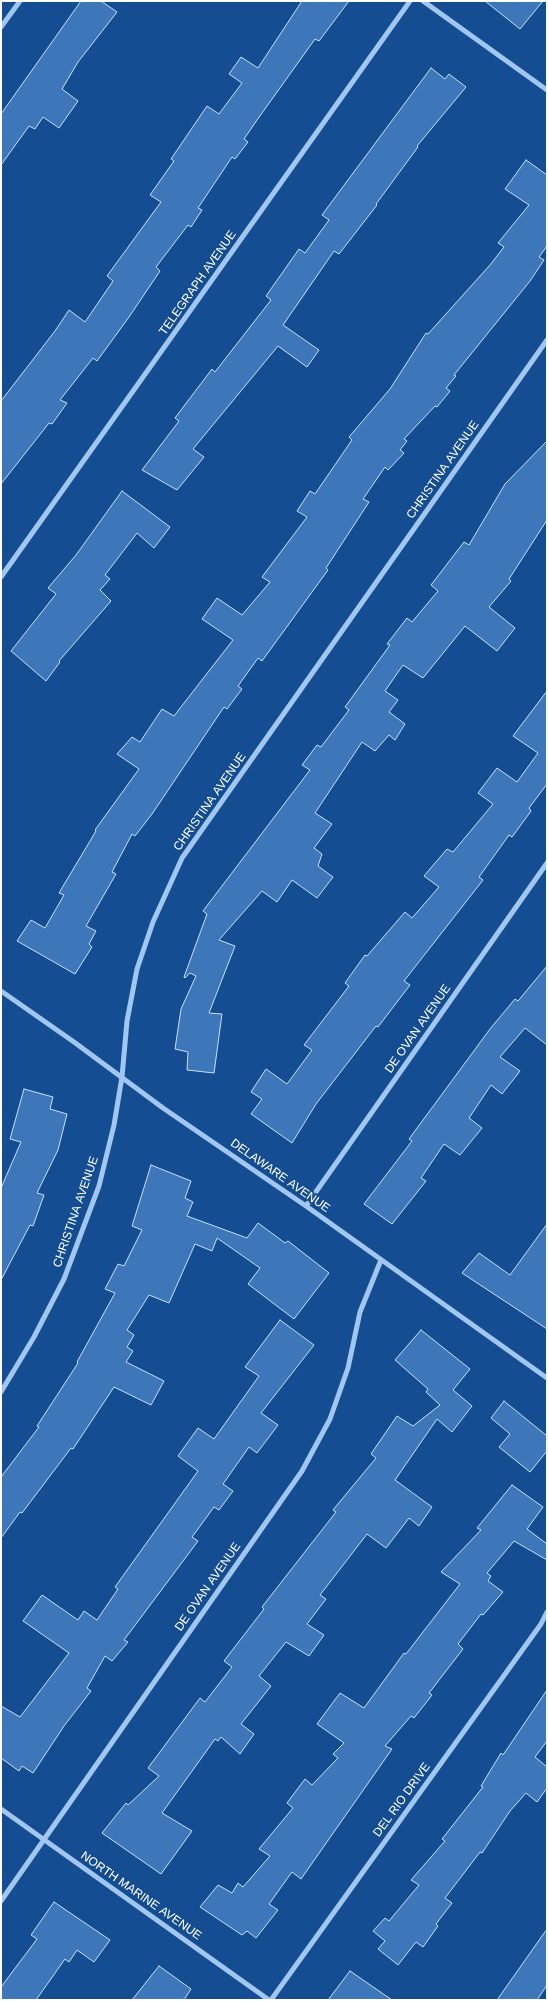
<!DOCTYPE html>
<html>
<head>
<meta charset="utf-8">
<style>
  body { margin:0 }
  #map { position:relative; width:548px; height:2001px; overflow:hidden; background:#144d91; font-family:Arial,sans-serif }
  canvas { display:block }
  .frame { position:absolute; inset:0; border:2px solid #fff; pointer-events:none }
</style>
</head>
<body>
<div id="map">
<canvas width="548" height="2001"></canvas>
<div class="frame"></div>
</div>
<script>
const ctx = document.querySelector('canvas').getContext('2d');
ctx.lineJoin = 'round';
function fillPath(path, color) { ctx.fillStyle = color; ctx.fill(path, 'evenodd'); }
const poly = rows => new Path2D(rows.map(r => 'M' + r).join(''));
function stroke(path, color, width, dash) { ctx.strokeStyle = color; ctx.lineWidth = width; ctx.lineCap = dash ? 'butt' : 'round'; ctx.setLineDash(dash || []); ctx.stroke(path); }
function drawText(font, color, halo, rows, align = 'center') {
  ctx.font = font + ' Arial,sans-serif'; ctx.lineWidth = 4; ctx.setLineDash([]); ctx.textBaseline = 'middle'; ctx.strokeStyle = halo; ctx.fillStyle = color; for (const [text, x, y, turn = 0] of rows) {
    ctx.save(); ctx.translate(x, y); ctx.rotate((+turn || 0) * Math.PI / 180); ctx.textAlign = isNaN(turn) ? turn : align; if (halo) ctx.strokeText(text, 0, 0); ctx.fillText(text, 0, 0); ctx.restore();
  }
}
const building = poly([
  [81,1,101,1,117,12,78,62,62,89,78,101,59,128,43,117,35,129,29,126,1,165,1,114,81,1],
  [302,1,349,1,319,41,315,39,257,120,244,139,248,142,235,159,232,157,198,208,202,210,191,227,188,225,156,267,160,271,129,317,97,361,93,358,60,400,67,403,52,424,49,423,1,484,1,401,55,331,69,310,85,322,113,281,107,276,161,202,150,195,174,161,171,159,207,106,219,114,242,83,229,74,241,57,258,68,302,1],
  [485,1,543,1,520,29,485,1],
  [431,68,445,79,449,74,466,87,417,146,418,147,376,204,377,205,339,254,334,251,283,325,319,350,307,367,278,346,193,449,204,457,177,490,142,470,179,421,175,418,212,369,215,372,271,300,266,296,299,249,305,253,329,220,322,215,431,68],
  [526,160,547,175,547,246,539,257,544,260,530,281,454,375,456,376,446,388,450,391,437,407,435,406,404,439,407,441,400,450,404,453,388,470,385,467,363,499,369,502,326,568,328,570,262,661,258,658,238,686,242,689,227,709,224,707,152,814,135,836,132,834,112,872,116,874,86,926,96,931,89,944,92,947,75,974,17,941,31,920,45,928,64,895,59,893,96,831,95,830,139,769,117,754,132,737,140,742,162,709,174,716,233,640,202,619,217,598,242,615,270,582,262,577,307,517,297,511,310,491,315,494,352,440,349,437,390,389,426,333,428,334,490,265,504,247,498,243,529,205,505,189,526,160],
  [547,441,547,520,509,579,511,581,489,607,515,628,497,651,465,626,423,678,403,665,385,691,398,700,389,712,405,724,395,740,389,735,375,751,362,742,315,813,332,824,314,848,322,854,318,866,333,877,317,898,292,880,277,902,262,891,219,940,235,946,209,1013,222,1014,214,1073,187,1070,188,1052,175,1049,181,1009,196,976,190,973,185,978,184,977,207,914,203,911,310,770,302,765,317,745,321,747,349,710,345,707,390,645,387,644,407,618,412,622,438,591,431,585,464,542,469,545,505,484,547,441],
  [122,491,170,527,154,548,137,533,105,575,110,579,100,590,111,601,59,661,60,662,46,681,11,651,56,594,48,588,76,555,122,491],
  [547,691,547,784,529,808,531,811,512,837,509,835,479,877,483,880,404,981,410,985,378,1027,376,1026,316,1104,292,1143,251,1114,262,1099,251,1092,266,1069,287,1084,312,1050,304,1045,349,986,345,983,365,955,367,956,405,912,412,918,439,887,424,876,447,849,453,852,493,804,478,793,497,768,517,782,538,753,513,736,547,691],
  [547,966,547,1045,525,1028,500,1057,520,1071,502,1094,491,1085,469,1118,482,1128,460,1155,444,1144,421,1178,426,1181,392,1224,364,1204,412,1141,409,1139,490,1029,515,999,518,1001,547,966],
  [24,1089,53,1097,50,1109,67,1114,58,1150,37,1193,44,1195,33,1226,30,1225,1,1280,1,1188,21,1142,10,1139,24,1089],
  [151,1165,191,1181,185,1198,193,1202,187,1216,247,1238,258,1223,285,1243,288,1241,329,1273,294,1319,248,1284,260,1268,217,1238,212,1251,195,1244,169,1303,149,1295,127,1330,134,1335,127,1347,133,1351,126,1362,164,1381,151,1405,114,1387,73,1449,71,1448,22,1513,20,1512,1,1538,1,1477,39,1427,37,1426,78,1363,77,1362,115,1293,105,1289,118,1264,124,1266,142,1230,132,1226,151,1165],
  [547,1224,547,1329,462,1273,479,1253,510,1275,547,1224],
  [280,1320,314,1345,261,1413,278,1425,257,1453,249,1447,223,1484,233,1491,219,1510,214,1507,192,1537,198,1541,124,1640,128,1642,112,1661,105,1656,87,1688,91,1691,64,1726,33,1773,22,1766,19,1771,1,1758,1,1706,20,1717,69,1653,23,1621,42,1595,78,1620,84,1611,97,1620,118,1589,115,1587,198,1471,178,1456,198,1428,214,1439,259,1376,245,1367,280,1320],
  [421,1330,470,1369,453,1390,472,1406,452,1432,437,1419,395,1480,432,1507,419,1526,409,1518,386,1548,367,1534,320,1595,326,1599,307,1624,324,1635,309,1656,286,1642,259,1676,271,1686,241,1724,254,1734,240,1754,221,1737,218,1741,215,1739,162,1813,192,1831,161,1874,102,1833,126,1803,128,1805,159,1776,148,1768,200,1698,205,1702,232,1667,224,1661,264,1609,262,1607,336,1512,333,1510,376,1458,371,1454,397,1416,413,1426,440,1405,426,1392,428,1389,395,1360,421,1330],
  [504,1401,547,1436,547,1451,530,1472,499,1447,510,1434,491,1418,504,1401],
  [512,1485,543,1507,527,1529,547,1544,547,1560,514,1541,487,1573,491,1576,488,1581,503,1592,483,1615,481,1614,458,1644,463,1649,429,1693,432,1695,414,1718,411,1716,385,1746,392,1749,301,1879,292,1872,269,1904,278,1910,256,1938,247,1931,242,1935,200,1907,218,1885,232,1893,238,1883,243,1887,270,1856,259,1849,293,1808,287,1803,305,1779,312,1785,338,1758,333,1754,344,1743,317,1724,340,1693,364,1708,404,1653,406,1654,460,1584,441,1572,481,1530,477,1528,512,1485],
  [547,1690,547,1741,535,1757,547,1767,547,1788,537,1802,526,1793,510,1811,482,1853,480,1852,445,1898,452,1903,436,1924,438,1926,423,1947,416,1942,398,1965,378,1949,385,1941,373,1931,385,1918,389,1921,419,1885,411,1880,445,1841,442,1839,483,1787,481,1786,501,1753,503,1755,547,1690],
  [54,1902,110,1940,94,1962,77,1950,69,1962,65,1959,36,2000,1,2000,1,1987,37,1939,31,1935,54,1902],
  [547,1929,547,1985,537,2000,497,2000,547,1929],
  [159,1966,191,1989,184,2000,132,2000,159,1966],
  [350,1971,392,2000,328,2000,350,1971]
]);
const minor = poly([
  [423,1,547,90],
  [1,27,20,1],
  [1,577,410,1],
  [1,991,74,1042,163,1108,306,1206,547,1378],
  [306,1206,547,863],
  [1,1392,34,1337,64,1279,99,1186,114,1125,122,1077,127,1021,137,969,153,922,182,858,547,340],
  [1,1809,269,2000],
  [1,1901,302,1471,330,1419,348,1368,360,1312,381,1260],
  [271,2000,541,1624,547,1612]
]);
const streetNames = [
  ["TELEGRAPH AVENUE",198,283,-55],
  ["CHRISTINA AVENUE",443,470,-55],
  ["CHRISTINA AVENUE",210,802,-55],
  ["DE OVAN AVENUE",418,1029,-55],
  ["DELAWARE AVENUE",280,1176,35],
  ["CHRISTINA AVENUE",76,1212,-71],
  ["DE OVAN AVENUE",208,1587,-55],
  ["DEL RIO DRIVE",402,1800,-54],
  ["NORTH MARINE AVENUE",141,1896,35]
];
fillPath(building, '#3d77b9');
stroke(building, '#c8e0fc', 1);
stroke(minor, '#a1c7f1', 5);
drawText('12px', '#fff', '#144d91', streetNames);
</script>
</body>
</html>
